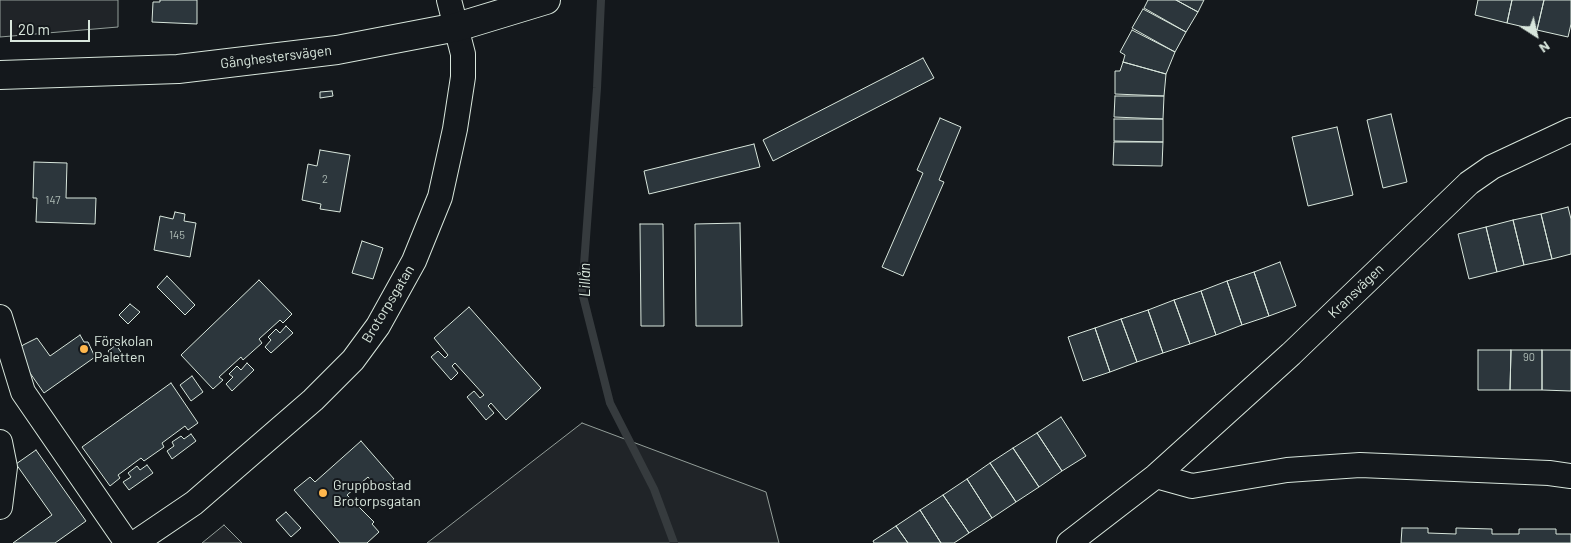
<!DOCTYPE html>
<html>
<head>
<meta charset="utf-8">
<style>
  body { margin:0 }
  #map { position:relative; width:1571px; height:543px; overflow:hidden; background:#14181c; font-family:Barlow,sans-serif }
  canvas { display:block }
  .north { position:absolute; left:1511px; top:10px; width:50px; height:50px; -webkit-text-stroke:4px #14181c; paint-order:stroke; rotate:145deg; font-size:14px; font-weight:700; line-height:20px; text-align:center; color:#d8e6dc }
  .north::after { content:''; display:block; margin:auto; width:18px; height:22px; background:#d8e6dc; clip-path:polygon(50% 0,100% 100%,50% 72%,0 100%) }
  .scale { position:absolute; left:10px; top:20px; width:80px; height:22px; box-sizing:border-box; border:2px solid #d8e6dc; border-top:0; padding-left:6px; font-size:15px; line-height:18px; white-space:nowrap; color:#d8e6dc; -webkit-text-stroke:4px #14181c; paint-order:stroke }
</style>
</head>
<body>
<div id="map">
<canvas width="1571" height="543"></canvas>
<div class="north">N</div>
<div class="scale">20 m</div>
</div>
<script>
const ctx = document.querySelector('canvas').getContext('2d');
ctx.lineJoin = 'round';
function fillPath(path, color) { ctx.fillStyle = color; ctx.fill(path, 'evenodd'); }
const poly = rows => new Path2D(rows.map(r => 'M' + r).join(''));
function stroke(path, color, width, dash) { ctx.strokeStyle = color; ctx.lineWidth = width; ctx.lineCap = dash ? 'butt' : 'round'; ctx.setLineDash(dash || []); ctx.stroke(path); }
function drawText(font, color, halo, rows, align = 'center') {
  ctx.font = font + ' Barlow,sans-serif'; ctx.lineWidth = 4; ctx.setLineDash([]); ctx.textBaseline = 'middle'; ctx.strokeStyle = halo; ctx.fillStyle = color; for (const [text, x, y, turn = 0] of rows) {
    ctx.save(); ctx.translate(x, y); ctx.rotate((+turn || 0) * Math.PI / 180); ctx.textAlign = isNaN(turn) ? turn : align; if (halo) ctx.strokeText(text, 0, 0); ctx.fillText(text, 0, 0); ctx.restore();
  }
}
const green = poly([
  [0,0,118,0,118,27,0,37,0,0],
  [582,423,766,492,779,543,427,543,582,423],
  [224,525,242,543,202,543,224,525]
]);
const stream = poly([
  [601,0,597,88,582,292,610,403,654,489,674,543]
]);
const building = poly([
  [160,0,197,0,197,24,152,22,153,2,160,2,160,0],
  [1148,0,1176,0,1198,12,1186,32,1144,8,1148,0],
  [1176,0,1204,0,1198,12,1176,0],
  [1478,0,1512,0,1507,23,1475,15,1478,0],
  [1512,0,1544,0,1537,30,1507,23,1512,0],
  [1544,0,1571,0,1571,24,1568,37,1537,30,1544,0],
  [1143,9,1186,32,1175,52,1132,28,1143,9],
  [1132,30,1175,52,1166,74,1123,62,1125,55,1120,52,1132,30],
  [923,58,934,78,773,161,763,140,923,58],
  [1123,62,1166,74,1164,96,1115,94,1115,71,1120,71,1123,62],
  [332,91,333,96,320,98,320,92,332,91],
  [1115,96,1164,96,1163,119,1114,117,1115,96],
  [1391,114,1407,182,1383,188,1367,120,1391,114],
  [940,118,961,127,939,180,944,182,903,276,882,267,923,173,917,170,940,118],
  [1114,119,1163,119,1163,142,1114,141,1114,119],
  [1337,127,1353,195,1308,206,1292,137,1337,127],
  [1114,142,1163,142,1162,166,1113,165,1114,142],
  [754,144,760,167,649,194,644,171,754,144],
  [320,150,350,155,340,212,320,209,321,204,302,200,308,164,317,166,320,150],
  [34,162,67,163,66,198,96,198,95,224,36,222,37,198,33,198,34,162],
  [1568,207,1571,219,1571,254,1552,259,1541,214,1568,207],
  [175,212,185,214,184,221,196,223,190,257,154,250,160,216,173,219,175,212],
  [1541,214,1552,259,1524,265,1513,220,1541,214],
  [1513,220,1524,265,1497,272,1486,227,1513,220],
  [740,223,742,326,696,326,695,224,740,223],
  [640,224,663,224,664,326,641,326,640,224],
  [1486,227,1497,272,1469,279,1458,234,1486,227],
  [362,241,383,248,373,279,352,273,362,241],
  [1280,262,1296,306,1269,316,1254,272,1280,262],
  [1254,272,1269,316,1242,325,1227,281,1254,272],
  [167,276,195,305,185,315,157,287,167,276],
  [259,280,292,314,283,323,280,320,259,339,262,343,243,360,241,357,219,377,223,380,213,389,181,355,259,280],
  [1227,281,1242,325,1216,335,1201,291,1227,281],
  [1201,291,1216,335,1190,344,1174,300,1201,291],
  [1174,300,1190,344,1163,353,1148,310,1174,300],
  [130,304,140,312,128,324,119,315,130,304],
  [469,307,541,388,506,420,491,403,488,406,494,413,486,420,467,397,474,391,480,398,484,395,455,363,452,366,458,373,451,380,431,357,438,351,445,358,448,355,434,338,469,307],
  [1148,310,1163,353,1137,362,1121,319,1148,310],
  [1121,319,1137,362,1110,372,1095,328,1121,319],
  [286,326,293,333,271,353,265,347,271,340,268,337,276,329,280,333,286,326],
  [1095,328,1110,372,1083,381,1068,337,1095,328],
  [80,335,84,342,88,342,95,357,44,393,16,353,23,345,37,338,50,356,80,335],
  [116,345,123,355,116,361,108,351,116,345],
  [1478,350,1511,350,1510,390,1478,390,1478,350],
  [1511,350,1542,350,1542,390,1510,390,1511,350],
  [1542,350,1571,350,1571,391,1542,390,1542,350],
  [247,363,254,370,232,391,226,384,233,377,229,374,237,366,241,370,247,363],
  [192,376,203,392,191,401,180,385,192,376],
  [171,383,198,423,188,430,185,426,162,443,164,447,144,461,141,458,118,475,120,478,110,486,82,447,171,383],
  [1061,417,1086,456,1062,471,1037,433,1061,417],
  [1037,433,1062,471,1039,487,1013,448,1037,433],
  [191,434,196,441,172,459,167,451,174,446,172,442,181,436,184,439,191,434],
  [361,441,394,479,380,491,368,477,347,495,374,522,372,524,379,532,367,543,340,543,294,490,310,477,315,482,361,441],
  [1013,448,1039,487,1016,502,990,463,1013,448],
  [36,450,86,521,55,543,13,543,52,515,16,464,36,450],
  [990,463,1016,502,992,518,967,479,990,463],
  [147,465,153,473,129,490,123,482,131,477,128,473,137,466,140,470,147,465],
  [967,479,992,518,969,533,943,495,967,479],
  [943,495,969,533,954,543,941,543,920,510,943,495],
  [920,510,941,543,908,543,896,526,920,510],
  [286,512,301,528,291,537,276,520,286,512],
  [896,526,908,543,874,543,873,541,896,526],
  [1402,528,1428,528,1428,533,1456,534,1456,528,1492,529,1492,534,1519,534,1519,529,1556,529,1556,534,1571,534,1571,543,1401,543,1402,528]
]);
const minor = poly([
  [0,317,23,392,127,543],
  [0,442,5,467,0,507],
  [1156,476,1192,486,1287,470,1360,465,1549,473,1571,476],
  [135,543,194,503,313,400,353,360,378,326,414,261,440,197,455,129,463,77,463,54,449,0],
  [1069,543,1156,476,1291,354,1469,183,1492,167,1571,130]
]);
const tertiary = poly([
  [0,75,178,69,337,50,457,27,546,0]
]);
const markers = [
  [84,349,5,"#ffb74d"],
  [323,493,5,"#ffb74d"]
];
const numberNames = [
  ["2",325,179],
  ["147",53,200],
  ["145",177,235],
  ["90",1529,357]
];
const streetNames = [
  ["Gånghestersvägen",276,57,-7],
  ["Kransvägen",1356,291,-44],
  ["Brotorpsgatan",388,304,-59]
];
const poiNames = [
  ["Förskolan",94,341],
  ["Paletten",94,357],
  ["Gruppbostad",333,485],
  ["Brotorpsgatan",333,501]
];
const waterNames = [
  ["Lillån",585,280,-90]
];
fillPath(green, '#202428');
stroke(green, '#939e99', 1);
stroke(stream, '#363b3e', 8);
fillPath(building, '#2c363c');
stroke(building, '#d8e6dc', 1);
stroke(minor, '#d8e6dc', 26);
stroke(tertiary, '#d8e6dc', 30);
stroke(minor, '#14181c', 24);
stroke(tertiary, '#14181c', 28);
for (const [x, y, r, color] of markers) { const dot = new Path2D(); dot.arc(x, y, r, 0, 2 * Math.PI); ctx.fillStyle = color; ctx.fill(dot); stroke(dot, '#14181c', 2); }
drawText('11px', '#adbab4', null, numberNames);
drawText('14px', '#d8e6dc', '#14181c', streetNames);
drawText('14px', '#d8e6dc', '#14181c', poiNames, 'left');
drawText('italic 15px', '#d8e6dc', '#14181c', waterNames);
</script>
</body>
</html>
